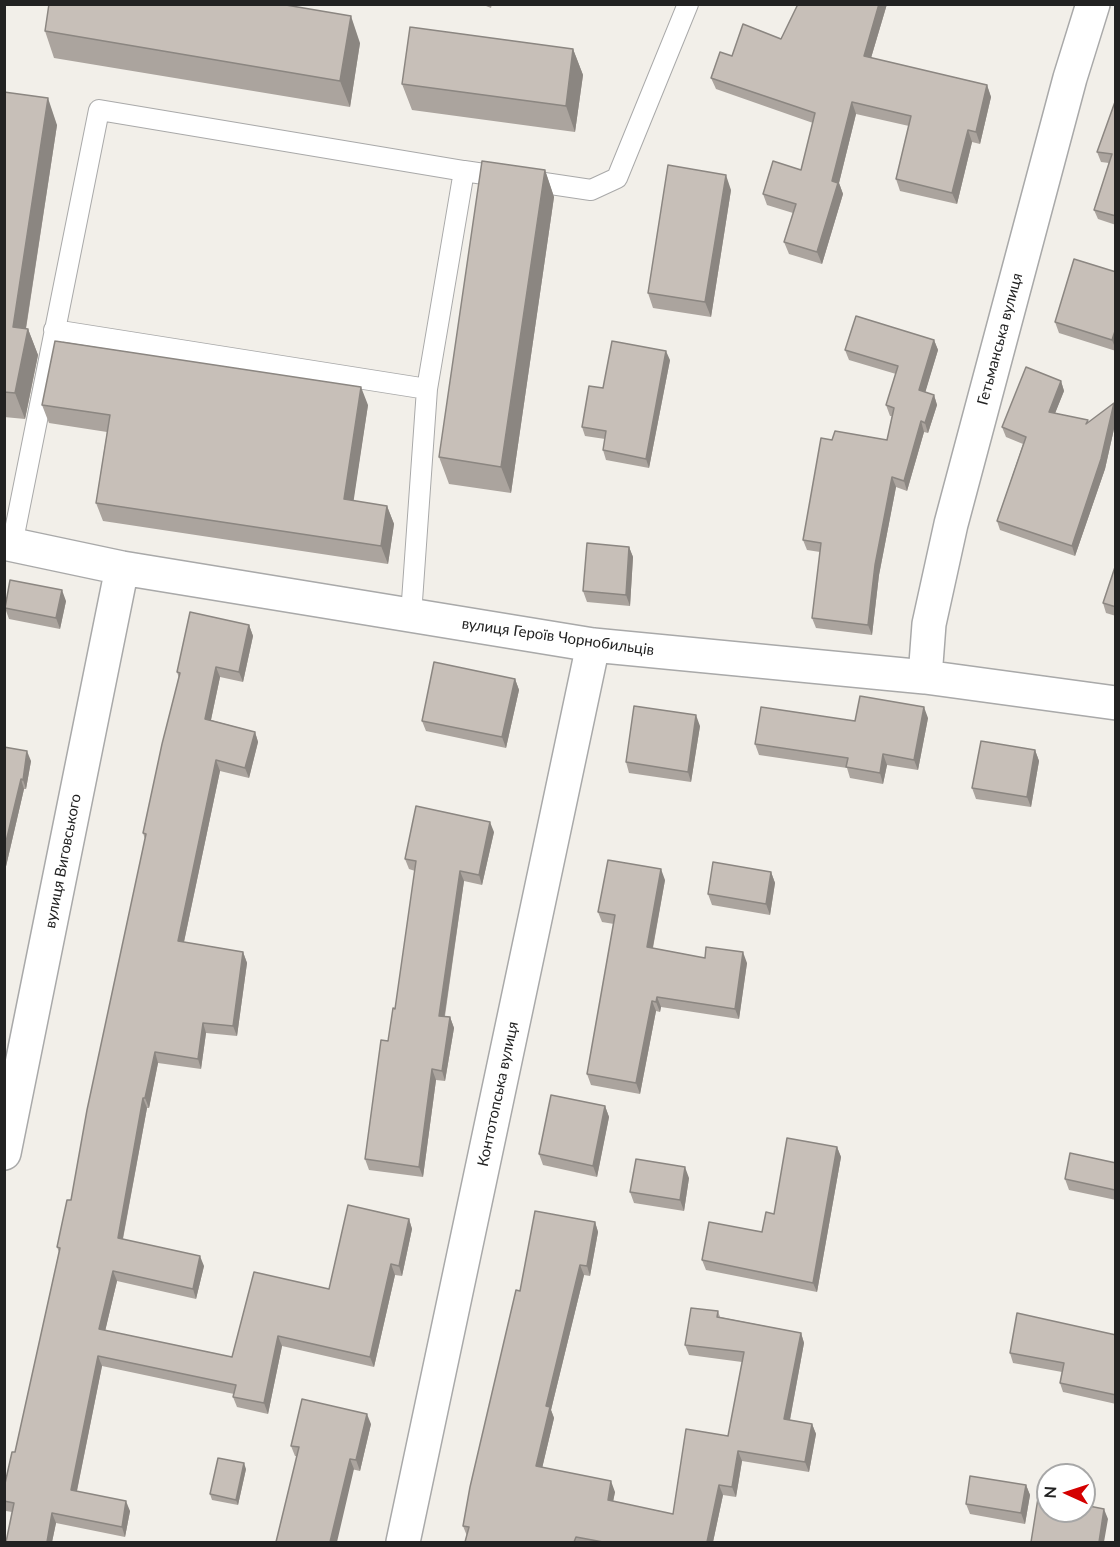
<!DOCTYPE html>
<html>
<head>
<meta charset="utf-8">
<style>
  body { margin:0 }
  #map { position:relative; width:1120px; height:1547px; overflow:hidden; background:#f2efe9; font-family:Lato,sans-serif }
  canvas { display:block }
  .frame { position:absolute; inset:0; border:6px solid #222; pointer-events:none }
  .north { position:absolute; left:1036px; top:1463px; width:60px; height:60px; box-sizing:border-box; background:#fff; border:2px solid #a7a7a7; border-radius:50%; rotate:273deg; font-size:16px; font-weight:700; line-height:24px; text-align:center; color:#222 }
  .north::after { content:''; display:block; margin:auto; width:21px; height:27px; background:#d40000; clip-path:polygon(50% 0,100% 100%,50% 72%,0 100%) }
</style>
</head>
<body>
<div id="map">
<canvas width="1120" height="1547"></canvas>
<div class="frame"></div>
<div class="north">N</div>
</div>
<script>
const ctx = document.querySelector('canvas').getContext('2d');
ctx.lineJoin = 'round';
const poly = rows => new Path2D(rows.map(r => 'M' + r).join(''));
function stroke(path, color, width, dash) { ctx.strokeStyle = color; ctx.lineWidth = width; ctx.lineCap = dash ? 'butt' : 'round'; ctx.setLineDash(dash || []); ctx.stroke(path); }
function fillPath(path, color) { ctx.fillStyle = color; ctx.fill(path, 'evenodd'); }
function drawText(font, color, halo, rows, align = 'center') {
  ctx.font = font + ' Lato,sans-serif'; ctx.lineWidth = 6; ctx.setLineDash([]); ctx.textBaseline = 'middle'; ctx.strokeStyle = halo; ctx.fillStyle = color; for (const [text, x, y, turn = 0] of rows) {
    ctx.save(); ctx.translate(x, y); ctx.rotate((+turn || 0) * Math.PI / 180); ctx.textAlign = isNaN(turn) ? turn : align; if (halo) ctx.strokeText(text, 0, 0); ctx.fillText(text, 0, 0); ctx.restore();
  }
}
const lane = poly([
  [464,171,591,190,617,178,688,4],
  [54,330,427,389],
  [12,545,99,110,464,171,427,389,411,615]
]);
const street = poly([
  [4,543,122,568,593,645,925,677,1116,703],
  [925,677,929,624,951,524,1070,78,1093,4],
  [4,1153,122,568],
  [403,1542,593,645]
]);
const wall = poly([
  [481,4,492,4,491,8],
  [887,4,871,58,987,85,991,97,980,144,972,142,957,204,900,191,896,179,909,126,856,114,839,183,843,194,822,264,789,254,784,242,793,213,767,205,763,194,801,170,813,123,716,89,711,78,732,56],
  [45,31,360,43,350,107,54,58],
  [573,49,583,75,575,132,412,110,402,84],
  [4,92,57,125,26,329,28,329,38,355,25,419,4,417],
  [1116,99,1116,225,1098,219,1094,210,1109,163,1101,162,1097,152],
  [545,170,554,197,511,493,449,484,439,457],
  [731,190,711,317,653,308,648,293],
  [1116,272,1116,351,1059,333,1055,322],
  [934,340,938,350,925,392,934,395,937,405,928,433,924,432,907,491,896,487,879,575,872,635,816,628,812,618,820,552,807,550,803,540,832,440,887,440,892,416,890,416,886,405,896,374,849,360,845,350],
  [670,360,649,468,606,460,603,450,605,439,585,436,582,427,603,388],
  [1061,381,1064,391,1055,413,1088,423,1114,403,1116,409,1116,420,1105,469,1075,556,1000,530,997,521,1023,444,1006,437,1002,427],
  [42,405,368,405,353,501,387,506,394,524,388,564,103,521,96,503,107,432,49,423],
  [629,547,633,557,630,606,587,602,583,591],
  [1116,564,1116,616,1106,613,1103,603],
  [66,601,60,629,9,619,5,608],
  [249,625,253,636,243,682,220,677,211,720,255,732,258,742,249,778,220,771,184,942,243,952,247,963,237,1036,206,1033,201,1069,158,1063,149,1108,147,1108,123,1239,204,1266,196,1299,117,1281,105,1331,232,1357,329,1289,409,1219,412,1229,402,1276,395,1275,374,1367,282,1346,268,1414,237,1407,233,1397,234,1394,102,1366,77,1491,130,1511,125,1537,56,1523,52,1542,6,1542,12,1512,6,1511,4,1507,4,1488,15,1452,59,1252,57,1247,71,1200,145,839,143,833,179,678,177,672],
  [515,679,519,690,506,748,426,731,422,721],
  [928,718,918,770,887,765,883,784,850,778,847,768,759,755,755,744,855,721],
  [700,726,691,782,629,773,626,762],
  [4,747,31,761,26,789,24,789,4,875],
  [1035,750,1039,761,1031,807,976,799,972,788],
  [494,832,482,885,464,881,445,1016,450,1017,454,1028,445,1081,436,1080,423,1177,369,1170,365,1159,388,1041,395,1009,415,871,409,869,405,859],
  [771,872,775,883,770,915,712,905,708,894],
  [665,880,653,948,705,958,747,963,739,1019,661,1007,660,1012,656,1011,640,1094,591,1085,587,1074,614,924,602,922,598,912],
  [605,1106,609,1117,597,1177,543,1165,539,1154],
  [837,1147,841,1157,817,1292,706,1270,702,1260,762,1232,774,1214],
  [1116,1163,1116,1200,1069,1190,1065,1179],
  [689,1178,684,1211,634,1203,630,1192],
  [595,1222,598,1232,590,1276,584,1275,551,1410,554,1418,542,1468,615,1492,613,1502,673,1514,728,1436,742,1362,689,1355,685,1345,718,1311,720,1317,801,1333,804,1343,790,1420,812,1424,816,1434,809,1472,742,1461,736,1497,723,1495,713,1542,465,1542,467,1536,463,1526,520,1291],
  [1116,1335,1116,1404,1063,1392,1060,1383,1062,1372,1013,1363,1010,1353],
  [371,1424,360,1471,295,1456,291,1446],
  [246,1469,238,1505,212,1500,210,1494],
  [1026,1485,1030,1495,1025,1524,970,1514,966,1504]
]);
const shadedWall = poly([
  [879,4,887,4,868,68,864,56],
  [351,16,360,43,350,107,340,81],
  [573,49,583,75,575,132,566,106],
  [987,85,991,97,980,144,976,132],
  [48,98,57,125,22,353,13,327],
  [852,102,856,114,839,183,843,194,822,264,817,252,832,181],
  [968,130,972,142,957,204,952,193],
  [545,170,554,197,511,493,501,467],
  [726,175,731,190,711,317,705,302],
  [1116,328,1116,350,1112,340],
  [28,329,38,355,25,419,15,393],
  [934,340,938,350,923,400,919,390],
  [666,351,670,360,649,468,646,459],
  [1061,381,1064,391,1052,421,1049,412],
  [361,387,368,405,351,518,344,499],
  [934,395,937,405,928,433,925,423],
  [1114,403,1116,409,1116,420,1105,469,1075,556,1072,546],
  [921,421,924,432,907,491,904,481],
  [892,477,896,487,879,575,872,635,868,625,875,565],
  [387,506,394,524,388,564,381,546],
  [629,547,633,557,630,606,626,595],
  [62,590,66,601,60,629,56,618],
  [249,625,253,636,243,682,239,672],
  [216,667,220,677,209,729,205,719],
  [515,679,519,690,506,748,502,737],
  [924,707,928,718,918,770,914,760],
  [696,715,700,726,691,782,688,772],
  [255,732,258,742,249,778,245,768],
  [1035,750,1039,761,1031,807,1027,797],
  [27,751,31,761,26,789,23,780],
  [883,754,887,765,883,784,880,773],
  [216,760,220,771,182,951,178,941],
  [21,779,24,789,4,875,4,850],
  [490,822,494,832,482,885,479,875],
  [661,869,665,880,651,957,647,947],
  [460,871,464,881,443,1026,439,1016],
  [771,872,775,883,770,915,766,904],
  [243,952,247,963,237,1036,233,1026],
  [743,952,747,963,739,1019,735,1009],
  [657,997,661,1007,660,1012,656,1002],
  [652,1001,656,1011,640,1094,636,1083],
  [450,1017,454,1028,445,1081,442,1071],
  [203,1023,206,1033,201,1069,198,1059],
  [155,1052,158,1063,149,1108,145,1098],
  [432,1069,436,1080,423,1177,419,1167],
  [143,1098,147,1108,121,1248,118,1238],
  [605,1106,609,1117,597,1177,593,1166],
  [837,1147,841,1157,817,1292,813,1283],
  [685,1167,689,1178,684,1211,680,1200],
  [409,1219,412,1229,402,1276,399,1266],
  [595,1222,598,1232,590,1276,587,1266],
  [200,1256,204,1266,196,1299,193,1289],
  [391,1264,395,1275,374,1367,370,1357],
  [580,1265,584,1275,551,1410,554,1418,540,1477,536,1466,546,1406],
  [113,1271,117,1281,103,1340,99,1329],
  [801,1333,804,1343,788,1430,784,1419],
  [278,1336,282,1346,268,1414,264,1403],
  [98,1356,102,1366,75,1500,71,1490],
  [367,1414,371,1424,360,1471,356,1460],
  [812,1424,816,1434,809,1472,805,1462],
  [738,1451,742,1461,736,1497,732,1487],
  [350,1459,354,1469,337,1542,330,1542],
  [244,1463,246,1469,238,1505,236,1500],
  [611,1481,615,1492,611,1511,608,1500],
  [719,1485,723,1495,713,1542,707,1542],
  [1026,1485,1030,1495,1025,1524,1021,1513],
  [126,1501,130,1511,125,1537,122,1527],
  [1104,1509,1108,1519,1104,1542,1099,1542],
  [52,1513,56,1523,52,1542,47,1542]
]);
const building = poly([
  [49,4,280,4,351,16,340,81,45,31,49,4],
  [798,4,879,4,864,56,987,85,976,132,968,130,952,193,896,179,911,116,852,102,832,181,838,183,817,252,784,242,796,204,763,194,773,161,801,170,815,113,711,78,720,52,732,56,743,24,781,39,798,4],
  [410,27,573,49,566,106,402,84,410,27],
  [4,92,48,98,13,327,28,329,15,393,4,392,4,92],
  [1116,99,1116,216,1094,210,1112,154,1097,152,1116,99],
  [482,161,545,170,501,467,439,457,482,161],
  [668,165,726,175,705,302,648,293,668,165],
  [1074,259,1116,272,1116,328,1112,340,1055,322,1074,259],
  [856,316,934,340,919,390,934,395,925,423,921,421,904,481,892,477,875,565,868,625,812,618,821,543,803,540,821,438,832,440,835,431,887,440,894,408,886,405,898,366,845,350,856,316],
  [55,341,361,387,344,499,387,506,381,546,96,503,110,415,42,405,55,341],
  [612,341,666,351,646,459,603,450,606,431,582,427,589,386,603,388,612,341],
  [1026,367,1061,381,1049,412,1088,420,1086,424,1114,403,1101,459,1072,546,997,521,1026,437,1002,427,1026,367],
  [587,543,629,547,626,595,583,591,587,543],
  [1116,564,1116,607,1103,603,1116,564],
  [10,580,62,590,56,618,5,608,10,580],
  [190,612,249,625,239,672,216,667,205,719,255,732,245,768,216,760,178,941,243,952,233,1026,203,1023,198,1059,155,1052,145,1098,143,1098,118,1238,200,1256,193,1289,113,1271,99,1329,232,1357,254,1272,329,1289,348,1205,409,1219,399,1266,391,1264,370,1357,278,1336,264,1403,233,1397,236,1385,98,1356,71,1490,126,1501,122,1527,52,1513,47,1542,6,1542,14,1503,4,1501,4,1488,12,1452,15,1452,60,1248,57,1247,67,1200,71,1200,87,1110,146,834,143,833,162,744,180,673,177,672,190,612],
  [434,662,515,679,502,737,422,721,434,662],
  [860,696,924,707,914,760,883,754,880,773,846,767,848,758,755,744,761,707,855,721,860,696],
  [634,706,696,715,688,772,626,762,634,706],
  [981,741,1035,750,1027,797,972,788,981,741],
  [4,747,27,751,23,780,21,779,4,850,4,747],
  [416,806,490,822,479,875,460,871,439,1016,450,1017,442,1071,432,1069,419,1167,365,1159,381,1040,388,1041,393,1008,395,1009,416,861,405,859,416,806],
  [608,860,661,869,647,947,705,958,706,947,743,952,735,1009,657,997,656,1002,652,1001,636,1083,587,1074,615,915,598,912,608,860],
  [713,862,771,872,766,904,708,894,713,862],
  [551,1095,605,1106,593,1166,539,1154,551,1095],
  [787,1138,837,1147,813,1283,702,1260,709,1222,762,1232,766,1212,774,1214,787,1138],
  [1070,1153,1116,1163,1116,1185,1115,1190,1065,1179,1070,1153],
  [636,1159,685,1167,680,1200,630,1192,636,1159],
  [535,1211,595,1222,587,1266,580,1265,546,1406,550,1407,536,1466,611,1481,608,1500,673,1514,686,1429,728,1436,744,1352,685,1345,691,1308,718,1311,717,1317,801,1333,784,1419,812,1424,805,1462,738,1451,732,1487,719,1485,707,1542,603,1542,576,1537,574,1542,465,1542,469,1527,463,1526,470,1487,516,1290,520,1291,535,1211],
  [1017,1313,1116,1335,1116,1395,1060,1383,1064,1363,1010,1353,1017,1313],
  [302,1399,367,1414,356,1460,350,1459,330,1542,276,1542,299,1447,291,1446,302,1399],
  [218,1458,244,1463,236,1500,210,1494,218,1458],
  [970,1476,1026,1485,1021,1513,966,1504,970,1476],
  [1038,1498,1048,1499,1048,1511,1084,1511,1084,1505,1104,1509,1099,1542,1031,1542,1038,1498]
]);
const streetNames = [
  ["Гетьманська вулиця",1000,339,-75],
  ["вулиця Героїв Чорнобильців",558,637,8],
  ["вулиця Виговського",63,861,-79],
  ["Контотопська вулиця",498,1094,-78]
];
stroke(lane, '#a9a9a9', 22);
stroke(street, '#a9a9a9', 36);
stroke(lane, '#fff', 20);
stroke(street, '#fff', 33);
fillPath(wall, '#aba49e');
fillPath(shadedWall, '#8b8681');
fillPath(building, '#c7bfb8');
stroke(building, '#8b8681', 1.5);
drawText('15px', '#222', '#fff', streetNames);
</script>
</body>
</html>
